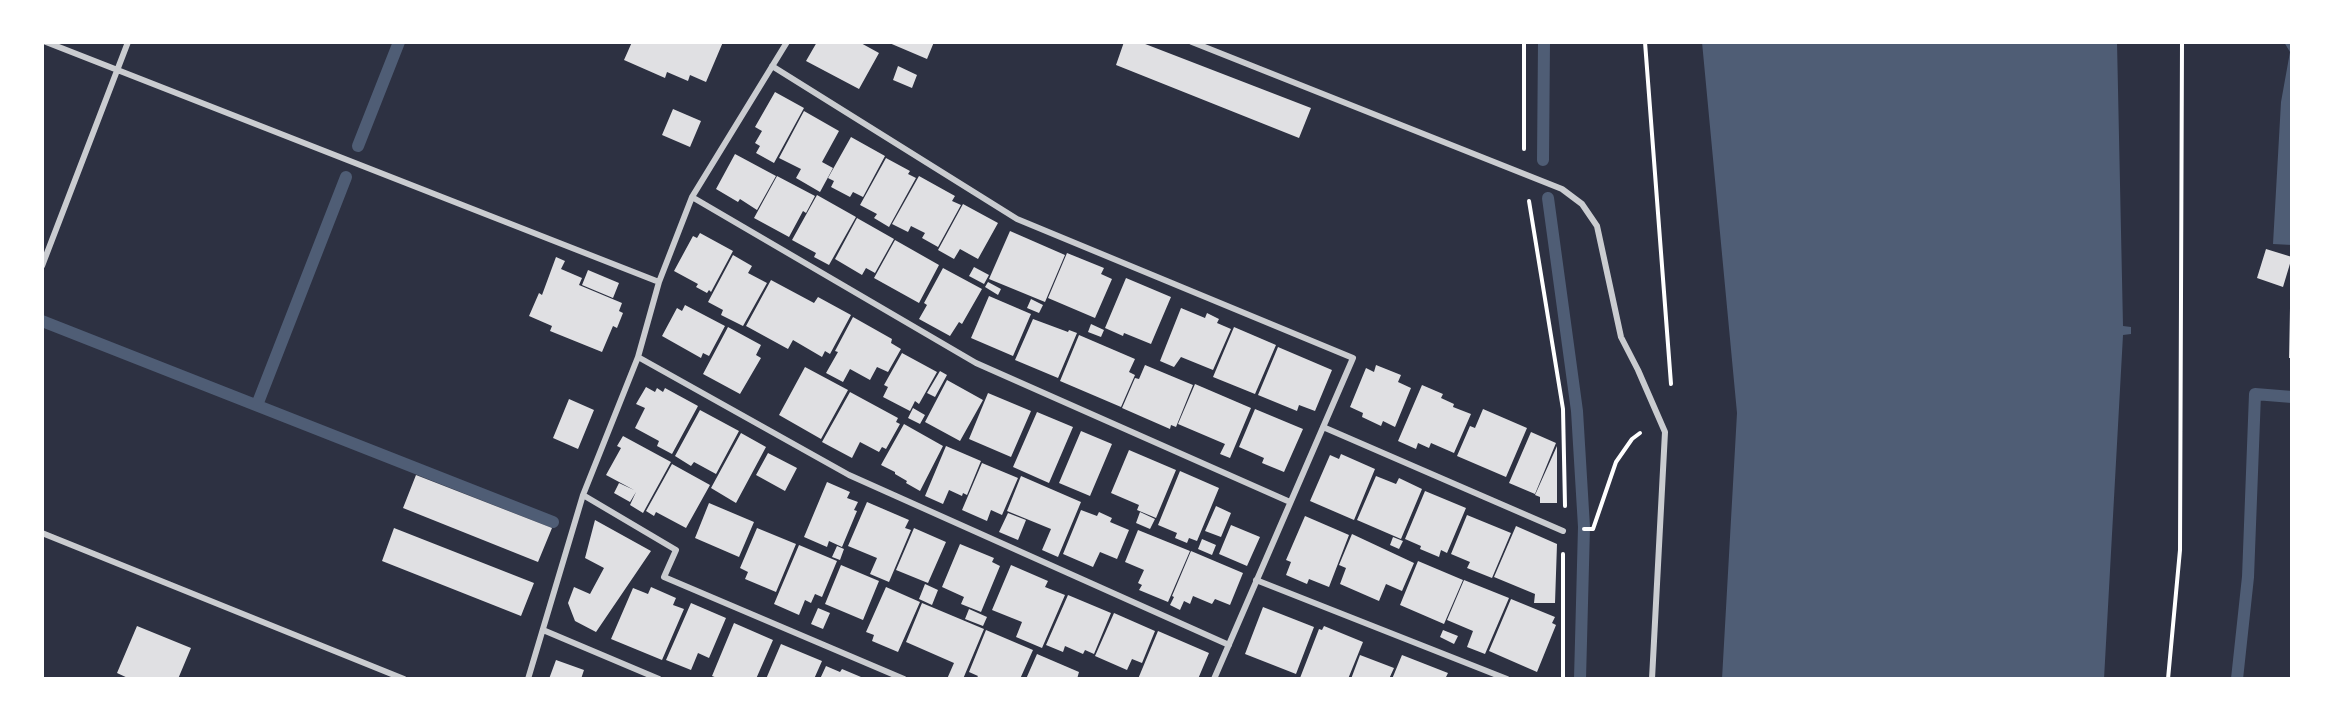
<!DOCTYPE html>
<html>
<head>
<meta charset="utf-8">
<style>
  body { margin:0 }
  #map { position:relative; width:2334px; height:721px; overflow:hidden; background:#2d3142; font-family:Signika,sans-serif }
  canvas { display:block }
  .frame { position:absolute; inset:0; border:44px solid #fff; pointer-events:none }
</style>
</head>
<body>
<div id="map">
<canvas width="2334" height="721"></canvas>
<div class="frame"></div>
</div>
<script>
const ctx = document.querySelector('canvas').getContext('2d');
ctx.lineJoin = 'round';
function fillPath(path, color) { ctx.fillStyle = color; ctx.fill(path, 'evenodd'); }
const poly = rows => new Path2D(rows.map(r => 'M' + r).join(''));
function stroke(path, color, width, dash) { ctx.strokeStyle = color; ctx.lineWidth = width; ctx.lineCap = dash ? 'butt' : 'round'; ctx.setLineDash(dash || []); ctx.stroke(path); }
const water = poly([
  [1702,42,2117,42,2123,326,2131,327,2131,334,2123,335,2104,679,1722,679,1737,413],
  [2284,42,2292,42,2292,245,2273,244,2281,102,2290,52]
]);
const stream = poly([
  [358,146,399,42],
  [1543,160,1544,42],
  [1548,198,1577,411,1584,527,1580,679],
  [42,321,553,522],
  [257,405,346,177],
  [2237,679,2248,577,2255,394,2292,397]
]);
const building = poly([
  [632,42,723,42,706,82,690,75,688,81,667,72,665,78,624,60],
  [817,42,859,42,879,53,859,89,806,61],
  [887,42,934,42,927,59],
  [1124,42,1140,42,1311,108,1299,138,1116,65],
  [898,66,917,75,912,88,893,80],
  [775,92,804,108,774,163,756,153,760,146,755,143,762,131,755,127],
  [673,109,701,121,690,147,662,135],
  [804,111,839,131,822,162,833,168,820,192,796,178,801,169,779,158],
  [851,137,885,156,863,197,853,192,850,197,831,187,834,181,828,178],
  [735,154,776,176,757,210,740,199,738,202,716,189],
  [886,158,910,171,908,174,916,178,889,227,874,218,877,214,860,205],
  [777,176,815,196,806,213,803,211,789,237,754,218],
  [919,176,955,196,952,201,961,205,938,247,922,238,925,233,911,226,908,232,892,224],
  [817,195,856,217,829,265,814,257,816,253,792,240],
  [963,204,998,223,978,259,960,249,954,259,938,250],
  [857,218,894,239,875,273,866,268,862,275,835,259],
  [1010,231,1065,255,1045,302,989,279],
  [700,233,733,251,711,292,709,290,707,293,696,287,698,284,674,271,693,236,697,238],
  [895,240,939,265,919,303,874,278],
  [2266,249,2292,257,2283,287,2257,278],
  [1067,253,1104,268,1101,274,1112,279,1095,318,1048,298],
  [733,255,752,266,748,273,767,283,743,326,721,315,723,310,708,302],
  [556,257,565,261,561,269,582,278,579,285,622,303,619,311,623,313,617,328,613,326,602,352,550,331,552,326,529,316,539,293,542,295],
  [974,267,989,275,984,284,969,276],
  [943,268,982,289,962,324,959,322,950,336,919,319,927,305,924,303],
  [588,270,619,283,613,298,582,285],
  [1126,278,1171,297,1151,344,1124,333,1123,336,1105,328],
  [771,280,814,303,818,297,851,315,830,354,825,351,822,357,793,340,788,349,746,326],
  [988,282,1001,289,998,295,985,287],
  [989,296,1031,314,1013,356,971,338],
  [1031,299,1043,305,1039,313,1027,308],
  [685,305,725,326,709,356,703,353,701,358,662,336,677,308,682,311],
  [1181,308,1205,318,1207,313,1219,319,1217,323,1231,329,1213,370,1181,357,1174,367,1160,361],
  [2290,308,2292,308,2292,358,2289,358],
  [853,317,892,339,891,343,901,349,888,372,877,367,870,380,850,369,843,382,826,373,838,352,835,351],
  [1033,319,1068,332,1069,330,1077,333,1058,378,1015,360],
  [1091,324,1104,330,1101,337,1088,332],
  [728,327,761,345,756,355,761,358,740,394,703,374],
  [1234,327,1276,345,1255,394,1213,377],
  [1079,335,1135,359,1129,372,1135,375,1121,407,1060,381],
  [1278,347,1332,370,1315,411,1299,405,1297,411,1258,395],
  [902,353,937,372,919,404,915,401,910,411,883,397,888,387,884,385],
  [1145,365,1193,385,1176,427,1171,425,1170,429,1122,408,1135,378,1139,379],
  [1376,365,1401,375,1398,382,1411,388,1395,427,1383,421,1381,426,1362,417,1363,413,1350,407,1366,368,1374,372],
  [805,367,848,390,821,439,779,415],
  [940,371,947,375,935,397,927,393],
  [947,380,983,400,960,441,925,422],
  [1195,384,1251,408,1230,458,1220,454,1225,444,1178,424],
  [1422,385,1443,394,1441,398,1454,404,1453,407,1471,414,1454,453,1431,443,1429,448,1418,443,1416,449,1398,441],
  [646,387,655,392,657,388,663,392,665,388,698,406,672,454,657,446,659,441,635,428,645,408,636,404],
  [850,392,898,418,896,422,900,424,886,449,882,447,879,452,860,442,852,458,822,442],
  [988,393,1031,411,1011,457,969,439],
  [569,399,594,410,578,449,553,438],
  [913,408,925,415,920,424,908,418],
  [1255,409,1303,429,1284,472,1262,463,1264,458,1239,447],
  [1483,409,1527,428,1506,477,1457,456,1470,426,1475,428],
  [700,410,739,431,716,474,694,462,691,466,675,456],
  [1037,412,1073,427,1049,483,1013,467],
  [904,424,943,446,920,491,906,483,907,481,895,474,895,472,881,465],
  [1081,431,1112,444,1090,496,1059,483],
  [1531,432,1556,443,1535,494,1509,483],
  [741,433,766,447,736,503,711,488],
  [623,436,671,462,643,513,630,505,636,492,630,502,614,493,619,483,634,490,606,475,621,448,617,446],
  [946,446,981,461,967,495,963,493,962,496,949,490,943,504,925,496],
  [1557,446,1557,503,1540,503,1540,497,1535,495],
  [1129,450,1176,470,1156,518,1137,510,1139,505,1111,493],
  [768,453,797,468,785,491,756,475],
  [1341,454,1375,469,1354,520,1310,501,1330,455,1339,459],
  [982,463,1018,478,1002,515,991,510,987,521,962,510],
  [672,464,710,485,686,528,656,512,654,516,646,511],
  [1180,471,1219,488,1197,541,1189,538,1187,543,1175,538,1177,533,1158,525],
  [416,475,552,528,538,562,403,508],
  [1021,476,1081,502,1058,557,1042,550,1051,529,1007,511],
  [1376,476,1396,484,1399,478,1422,489,1401,539,1357,520],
  [827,482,850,492,847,498,858,502,854,510,857,511,842,547,829,541,827,547,804,537],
  [1425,491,1466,508,1447,553,1441,550,1439,557,1420,549,1421,546,1405,539],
  [867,502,909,520,905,528,911,530,889,582,870,574,877,558,848,546],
  [709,503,754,522,739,557,695,538],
  [1216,506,1231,513,1221,537,1205,531],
  [1081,510,1097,516,1099,512,1112,518,1110,522,1129,530,1117,559,1100,552,1093,567,1063,554],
  [1140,512,1155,519,1150,529,1136,523],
  [1008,513,1026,520,1018,540,999,532],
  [1467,515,1511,533,1492,578,1467,568,1470,562,1451,554],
  [1305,516,1349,535,1329,587,1309,579,1307,584,1286,575,1291,562,1286,560],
  [595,520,651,551,596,632,575,621,568,603,574,587,590,594,604,568,585,558],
  [1231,525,1260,537,1247,566,1219,554],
  [1516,526,1557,544,1555,603,1534,603,1535,594,1494,577],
  [394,528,534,583,521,616,382,561],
  [757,528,796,544,776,592,745,579,748,572,740,568],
  [914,528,946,542,928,583,896,570],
  [1138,530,1190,551,1168,602,1139,590,1142,585,1138,583,1144,570,1125,562],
  [1352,534,1414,563,1402,591,1386,584,1379,601,1340,584,1346,568,1339,565],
  [1393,537,1403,541,1399,549,1390,545],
  [1202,539,1216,545,1212,555,1198,549],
  [960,544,994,558,992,562,1000,566,981,612,961,604,964,597,942,587],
  [799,545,837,561,822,597,815,594,811,603,805,600,799,615,774,604],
  [837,546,844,549,840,560,832,557],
  [1191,551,1243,573,1230,605,1215,599,1212,604,1193,596,1190,604,1184,601,1180,610,1170,605,1174,597,1172,596],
  [1418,561,1463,580,1444,624,1400,605],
  [841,565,879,581,863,620,825,604],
  [1011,565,1048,581,1045,587,1065,595,1042,648,1016,637,1022,622,992,610],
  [1464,580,1509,598,1485,654,1467,647,1473,631,1447,620],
  [925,584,938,590,932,605,919,599],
  [651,587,676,598,673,605,684,609,662,660,611,639,633,588,648,594],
  [886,587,920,602,898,652,872,641,874,635,866,632],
  [1068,595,1111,613,1094,654,1085,650,1083,654,1065,646,1063,652,1046,645],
  [1511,599,1555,617,1552,623,1556,625,1537,672,1489,651],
  [691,603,726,618,709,658,698,653,691,670,666,660],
  [922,603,984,629,963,679,947,679,954,663,906,642],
  [1263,607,1314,627,1296,674,1245,654],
  [818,608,830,613,823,629,811,624],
  [969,609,987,617,983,626,965,619],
  [1114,613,1155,631,1142,663,1132,659,1127,670,1095,656],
  [734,623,773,640,756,679,720,679,712,676],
  [137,626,191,648,178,679,130,679,117,673],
  [1324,626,1363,642,1348,679,1300,678,1319,629,1322,630],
  [986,630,1033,650,1020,679,976,679,978,676,969,672],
  [1443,630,1458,636,1454,644,1440,637],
  [1158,631,1209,653,1198,679,1138,679],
  [781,644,822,661,814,679,766,679],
  [1037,654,1079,672,1077,679,1026,679],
  [1360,655,1394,668,1389,679,1351,679],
  [1402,655,1448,673,1445,679,1392,679],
  [556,660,584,670,581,679,549,679],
  [826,666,840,672,842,669,861,677,860,679,820,679]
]);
const path = poly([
  [1645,42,1671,384],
  [1524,149,1524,42],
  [1529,201,1563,409,1565,506],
  [1584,529,1593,529,1616,462,1632,439,1640,433],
  [1563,679,1563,554],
  [2168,679,2180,550,2182,42]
]);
const minor = poly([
  [46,42,659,282],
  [1192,42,1562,189,1582,204,1597,226,1621,337,1638,370,1665,432,1652,679],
  [772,66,1017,219,1353,358,1214,679],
  [692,197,976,363,1290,502],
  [42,266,128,42],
  [638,357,849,475,1229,645],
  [1323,427,1563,531],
  [583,495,676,550,664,577,904,679],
  [42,533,404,679],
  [1256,580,1507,679],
  [543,630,659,679],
  [528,679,583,495,638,357,659,282,692,197,787,42]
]);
fillPath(water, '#4f5d75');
stroke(stream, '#4f5d75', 12);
fillPath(building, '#e0e0e3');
stroke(path, '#fff', 4);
stroke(minor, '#caccd0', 6);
</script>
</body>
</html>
